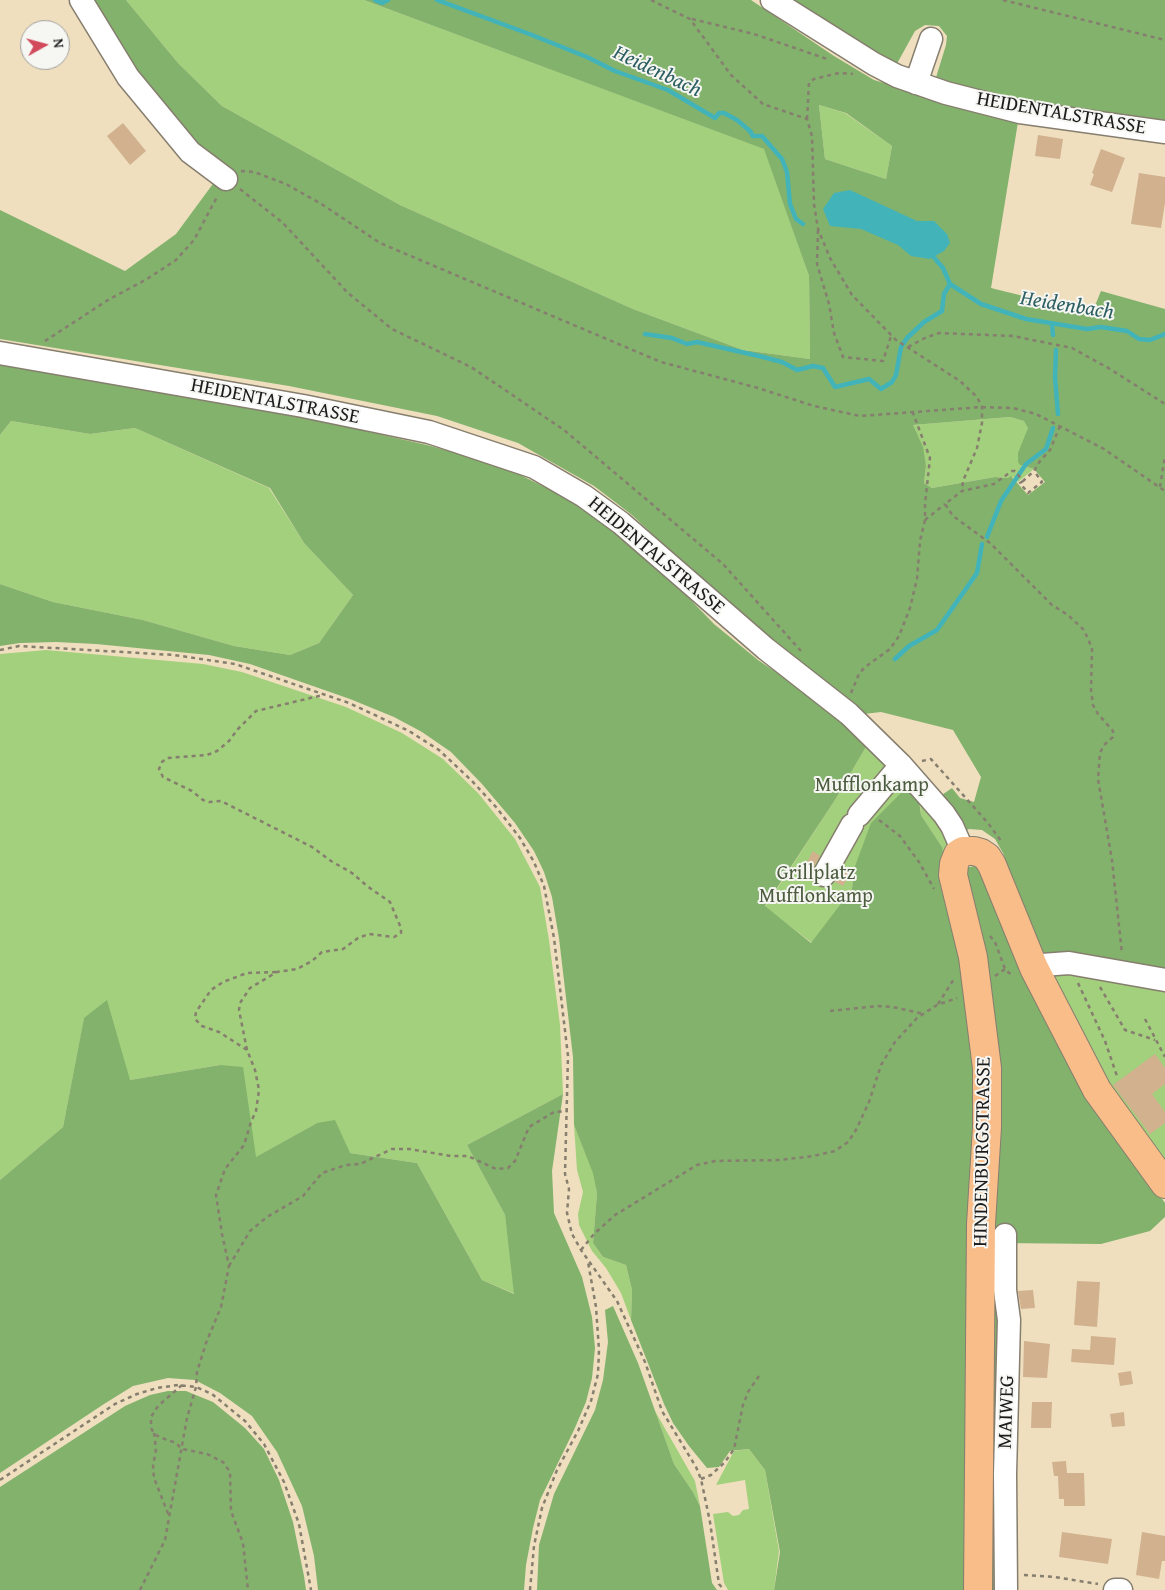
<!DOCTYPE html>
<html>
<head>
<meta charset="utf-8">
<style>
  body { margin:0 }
  #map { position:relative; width:1165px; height:1590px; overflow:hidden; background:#efdfbf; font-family:"Gentium Book Plus",serif }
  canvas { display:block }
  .north { position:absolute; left:20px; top:20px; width:50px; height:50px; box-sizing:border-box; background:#f6f6f2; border:1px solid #9f9f9c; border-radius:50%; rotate:83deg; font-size:14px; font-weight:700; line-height:20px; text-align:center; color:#1c1c1c }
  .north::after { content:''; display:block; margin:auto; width:18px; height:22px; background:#d1495b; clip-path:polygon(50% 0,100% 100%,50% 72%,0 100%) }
</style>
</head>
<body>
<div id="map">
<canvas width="1165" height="1590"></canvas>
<div class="north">N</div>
</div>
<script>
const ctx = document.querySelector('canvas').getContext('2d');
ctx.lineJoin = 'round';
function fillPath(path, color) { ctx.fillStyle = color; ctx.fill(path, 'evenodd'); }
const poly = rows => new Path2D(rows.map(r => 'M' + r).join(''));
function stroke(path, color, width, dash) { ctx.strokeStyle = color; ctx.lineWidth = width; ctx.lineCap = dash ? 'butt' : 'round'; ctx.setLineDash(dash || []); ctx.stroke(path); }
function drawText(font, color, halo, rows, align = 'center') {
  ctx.font = font + ' "Gentium Book Plus",serif'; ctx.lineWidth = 4; ctx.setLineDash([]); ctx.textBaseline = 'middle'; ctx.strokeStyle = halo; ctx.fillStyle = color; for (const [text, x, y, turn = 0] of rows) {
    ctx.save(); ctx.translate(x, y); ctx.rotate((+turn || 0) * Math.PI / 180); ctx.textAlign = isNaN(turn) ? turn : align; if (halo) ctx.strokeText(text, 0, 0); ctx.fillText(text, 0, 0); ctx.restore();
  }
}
const green = poly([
  [126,0,364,0,765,149,809,276,810,359,743,350,633,309,400,205,222,106,178,63],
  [819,105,845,113,892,146,886,179,825,159],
  [1010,417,1024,421,1027,424,1028,428,1020,465,1034,469,1018,482,1013,477,1008,478,995,477,932,488,924,483,926,466,913,425],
  [11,421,90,434,135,428,269,488,304,543,353,595,319,643,290,655,234,646,143,620,53,602,0,584,0,435],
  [46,650,203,664,242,672,346,707,402,733,443,759,478,793,515,839,540,887,549,940,560,1025,563,1094,467,1145,505,1215,515,1294,482,1280,417,1163,350,1153,317,1123,255,1158,220,1065,130,1080,84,1019,63,1127,0,1180,0,654],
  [867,745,909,785,854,869,852,889,812,943,765,907,835,800],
  [919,793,928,804,949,844,942,858,942,847,921,815],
  [1052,972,1165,986,1165,1164,1110,1091,1051,977],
  [574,1125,594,1173,597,1193,593,1243,603,1257,626,1265,632,1290,631,1320,621,1293,606,1268,592,1251,579,1225,578,1214,583,1192,577,1170],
  [655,1411,695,1481,700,1506,693,1492,674,1464],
  [749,1449,765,1470,779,1551,774,1590,728,1590,724,1583,713,1514,728,1512,733,1516,739,1515,743,1510,749,1509,745,1480,716,1485,734,1451]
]);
const forest = poly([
  [86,0,126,0,178,63,222,106,400,205,633,309,743,350,810,359,809,276,764,149,364,0,751,0,834,56,874,80,1018,122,991,288,1092,313,1101,291,1165,309,1165,973,1060,954,1038,952,1003,853,995,839,982,830,969,829,965,831,939,797,952,788,960,798,974,802,981,777,953,730,881,712,855,715,697,576,632,515,594,486,518,443,437,416,289,386,0,339,0,210,125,271,176,234,218,177,95,17],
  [819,105,846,113,892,146,886,179,825,159],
  [1010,417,1024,421,1028,428,1018,453,1018,462,1020,465,1034,469,1045,482,1028,495,1011,476,1008,478,995,477,932,488,924,483,926,466,923,447,913,425],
  [786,0,1165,0,1165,121,1021,104,934,84,946,45,947,36,939,26,925,25,915,31,894,69],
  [0,361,285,413,427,445,502,466,579,504,616,531,683,592,714,624,758,660,835,712,867,745,835,800,765,906,811,943,852,889,854,869,871,823,909,785,918,793,921,815,942,847,978,1066,969,1590,774,1590,780,1552,765,1470,749,1449,730,1451,719,1467,707,1468,689,1446,673,1423,664,1404,631,1320,632,1290,626,1265,603,1257,593,1243,597,1193,593,1173,574,1125,573,1057,559,938,552,897,544,872,534,851,515,823,482,784,451,752,422,732,394,717,350,699,250,664,209,655,96,644,56,642,20,643,0,646,0,584,53,602,143,620,234,646,290,655,319,643,353,595,304,543,270,488,135,428,90,434,11,421,0,435],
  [975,866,981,869,1089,1095,1165,1203,1165,1217,1150,1231,1101,1244,1000,1243,1001,1590,988,1590,988,1224,965,870,969,867],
  [107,1000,130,1080,220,1065,243,1067,256,1157,317,1123,335,1120,350,1153,417,1163,482,1280,514,1294,505,1215,467,1145,563,1094,552,1171,554,1213,582,1277,592,1317,595,1348,592,1378,586,1402,574,1430,540,1500,533,1528,526,1565,524,1590,318,1590,314,1556,302,1506,277,1452,252,1416,220,1393,195,1380,168,1378,133,1386,104,1404,0,1473,0,1180,63,1127,84,1018],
  [613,1306,638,1363,674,1464,693,1492,700,1506,712,1583,717,1590,537,1590,539,1545,554,1494,595,1410,603,1380,608,1342,605,1310],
  [168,1391,186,1391,213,1402,245,1428,264,1449,279,1480,293,1522,304,1576,306,1590,0,1590,0,1487,125,1406,150,1395]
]);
const water = poly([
  [850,190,917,221,934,221,947,234,950,243,944,251,930,259,911,256,898,245,861,229,830,226,823,209,834,193]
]);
const stream = poly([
  [375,0,382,3,388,0],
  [437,0,532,35,587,57,615,71,668,90,715,118,719,113,724,113,737,120,750,131,753,136,762,136,782,159,787,172,790,204,796,219,803,224],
  [931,254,943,268,950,284,981,304,1026,319,1087,329,1101,327,1127,331,1139,339,1150,340,1165,334],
  [1052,324,1053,335],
  [645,334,672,338,687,344,697,342,763,357,782,362,797,370,813,366,823,368,835,387,869,379,881,389,892,382,896,375,901,347,907,338,924,322,942,311,944,294,950,284],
  [1056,350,1055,377,1058,414],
  [987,537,1001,501,1026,464,1046,449,1053,428],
  [895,659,909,646,937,630,977,573,982,544]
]);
const building = poly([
  [123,123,146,151,130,165,107,136],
  [1038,135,1063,139,1060,159,1035,156],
  [1101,149,1125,158,1112,192,1090,185,1094,174,1092,173],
  [1139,173,1165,177,1165,203,1161,228,1131,224],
  [813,851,820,856,812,870,805,866],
  [843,867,851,872,843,886,835,882],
  [1155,1054,1165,1068,1165,1084,1152,1094,1165,1112,1165,1123,1150,1134,1113,1085],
  [1077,1281,1100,1282,1097,1327,1074,1325],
  [1033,1290,1035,1308,1021,1309,1018,1291],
  [1091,1336,1116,1338,1114,1365,1071,1362,1072,1349,1090,1350],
  [1024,1341,1050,1344,1047,1378,1023,1377],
  [1131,1371,1133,1384,1120,1386,1118,1373],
  [1032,1402,1052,1402,1051,1428,1031,1428],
  [1124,1412,1125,1426,1112,1427,1110,1414],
  [1066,1461,1067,1473,1084,1473,1085,1506,1064,1506,1064,1499,1059,1499,1058,1476,1054,1476,1052,1462],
  [1062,1532,1112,1539,1108,1564,1059,1557],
  [1142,1532,1165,1536,1165,1561,1162,1561,1159,1579,1136,1575]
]);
const path = poly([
  [651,0,690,19,731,75,763,104,807,119,812,136,814,204,818,229,830,258,852,295,896,340,960,381,977,397,982,407,982,423,977,448,963,481,962,491],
  [1003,0,1165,40],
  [692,19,754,34,830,60],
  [807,119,809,83,814,79,839,73,853,74],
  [241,171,254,172,286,184,323,205,380,243,661,362,758,388,814,406,860,416,982,407,1013,408,1036,414,1104,449,1165,491],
  [240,189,283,223,348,293,392,329,471,367,564,430,723,564,801,651],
  [818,230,817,264,829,304,834,333,843,357,883,361,891,336],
  [45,341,108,300,147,279,176,260,194,240,218,195],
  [908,347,925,338,939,333,1013,336,1072,348,1110,369,1165,404],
  [1060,426,1050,450,1040,461,1034,471,1023,481,1015,471,1012,471,994,484,962,491,945,504,953,516,990,543,1052,605,1068,615,1084,630,1092,648,1091,690,1093,705,1098,714,1113,731,1113,737,1104,745,1100,753,1098,779,1112,860,1122,954],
  [1023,481,1020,483,1028,493,1042,482,1034,471],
  [1160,487,1165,456],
  [925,520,945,504],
  [0,650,19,646,174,655,235,664,349,703,409,731,439,750,472,781,496,807,520,838,534,862,544,886,554,938,568,1056,565,1174,569,1189,567,1213,572,1234,581,1250,617,1301,645,1362,662,1411,696,1467,701,1479,710,1522,719,1584,724,1590],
  [851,693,859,674,865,667,890,649,899,636,910,608,917,579,920,541,925,520,925,504,930,458,913,413],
  [922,761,931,759,988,823,1001,841],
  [879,820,900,836,919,862,934,889],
  [990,936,995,942,1005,969,1009,973,1014,974],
  [995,976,1005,969],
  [1078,983,1105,1041,1117,1076],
  [1100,987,1125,1030,1155,1040],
  [938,1004,954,979],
  [830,1011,878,1006,893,1007,924,1014],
  [1145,1019,1165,1057],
  [247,1050,239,1010,240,1003,250,988,277,972,297,969,312,961,322,952,343,949,358,938,369,934,394,937,401,933,401,928,390,902,367,886,352,873,331,861,312,847,221,801,209,802,203,800,192,791,163,777,159,769,162,762,167,758,207,755,217,751,229,741,238,729,256,711,323,695],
  [581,1250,594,1234,615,1215,697,1165,715,1161,780,1160,813,1156,835,1151,848,1142,856,1130,869,1102,881,1065,895,1042,917,1018,937,1005,957,998],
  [229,1266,250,1231,267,1217,303,1196,322,1173,346,1165,360,1164,392,1149,409,1149,451,1156,468,1156,496,1169,508,1168,515,1161,529,1127,554,1112,568,1111],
  [182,1385,158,1406,151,1417,151,1428,154,1433,159,1437,176,1443,182,1449,207,1454,223,1462,230,1472,231,1511,243,1543,248,1590],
  [154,1433,156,1449,153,1466,154,1478,169,1516],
  [701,1479,711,1475,725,1462,734,1449,743,1405,748,1392,759,1376],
  [0,1480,115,1404,137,1394,157,1388,178,1385,196,1387,212,1394,245,1421,264,1444,284,1482,299,1524,311,1590],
  [1024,1575,1055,1577,1098,1584],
  [140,1590,165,1540,187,1418,196,1387,197,1372,206,1343,221,1307,229,1266,222,1234,216,1195,225,1169,244,1145,251,1122,256,1111,259,1090,255,1070,247,1050,219,1032,202,1026,195,1019,196,1012,211,990,223,982,247,973,277,972],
  [530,1590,534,1546,542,1508,557,1470,578,1431,591,1401,598,1374,599,1350,596,1307,588,1262]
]);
const minor = poly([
  [81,0,128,77,190,152,226,179],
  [772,0,874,64,897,76,946,93,1020,112,1165,132],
  [916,83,931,39],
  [0,353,303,406,429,432,534,467,584,496,621,523,766,649,849,714,901,765,944,814,952,826,963,851],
  [859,815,901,765],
  [824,875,852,825],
  [1034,968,1042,965,1069,963,1165,980],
  [1005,1235,1005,1290,1009,1320,1005,1474,1006,1590],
  [1115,1590,1121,1590]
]);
const major = poly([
  [978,1590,981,1224,987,1127,987,1068,973,957,953,875,954,864,958,854,963,851,974,851,981,853,987,857,992,865,1034,968,1097,1090,1165,1184]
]);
const streetNames = [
  ["HEIDENTALSTRASSE",1061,114,10],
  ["HEIDENTALSTRASSE",275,402,11],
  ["HEIDENTALSTRASSE",656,556,40],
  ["HINDENBURGSTRASSE",983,1152,-89],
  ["MAIWEG",1007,1412,-88]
];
const parkNames = [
  ["Mufflonkamp",872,786],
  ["Grillplatz",816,874],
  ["Mufflonkamp",816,897]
];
const waterNames = [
  ["Heidenbach",657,72,25],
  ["Heidenbach",1067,306,9]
];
fillPath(green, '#a3d07d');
fillPath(forest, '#82b26c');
fillPath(water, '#43b3ba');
stroke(stream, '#43b3ba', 4.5);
fillPath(building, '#d1b18e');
stroke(minor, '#867e6e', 25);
stroke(major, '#867e6e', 30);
stroke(path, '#867e6e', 2.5, [4, 4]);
stroke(minor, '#fff', 22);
stroke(major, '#f8bd89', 28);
drawText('20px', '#1c1c1c', '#f6f6f2', streetNames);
drawText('20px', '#4b5b3e', '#f6f6f2', parkNames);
drawText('italic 21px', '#2e6063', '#f6f6f2', waterNames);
</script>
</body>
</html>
